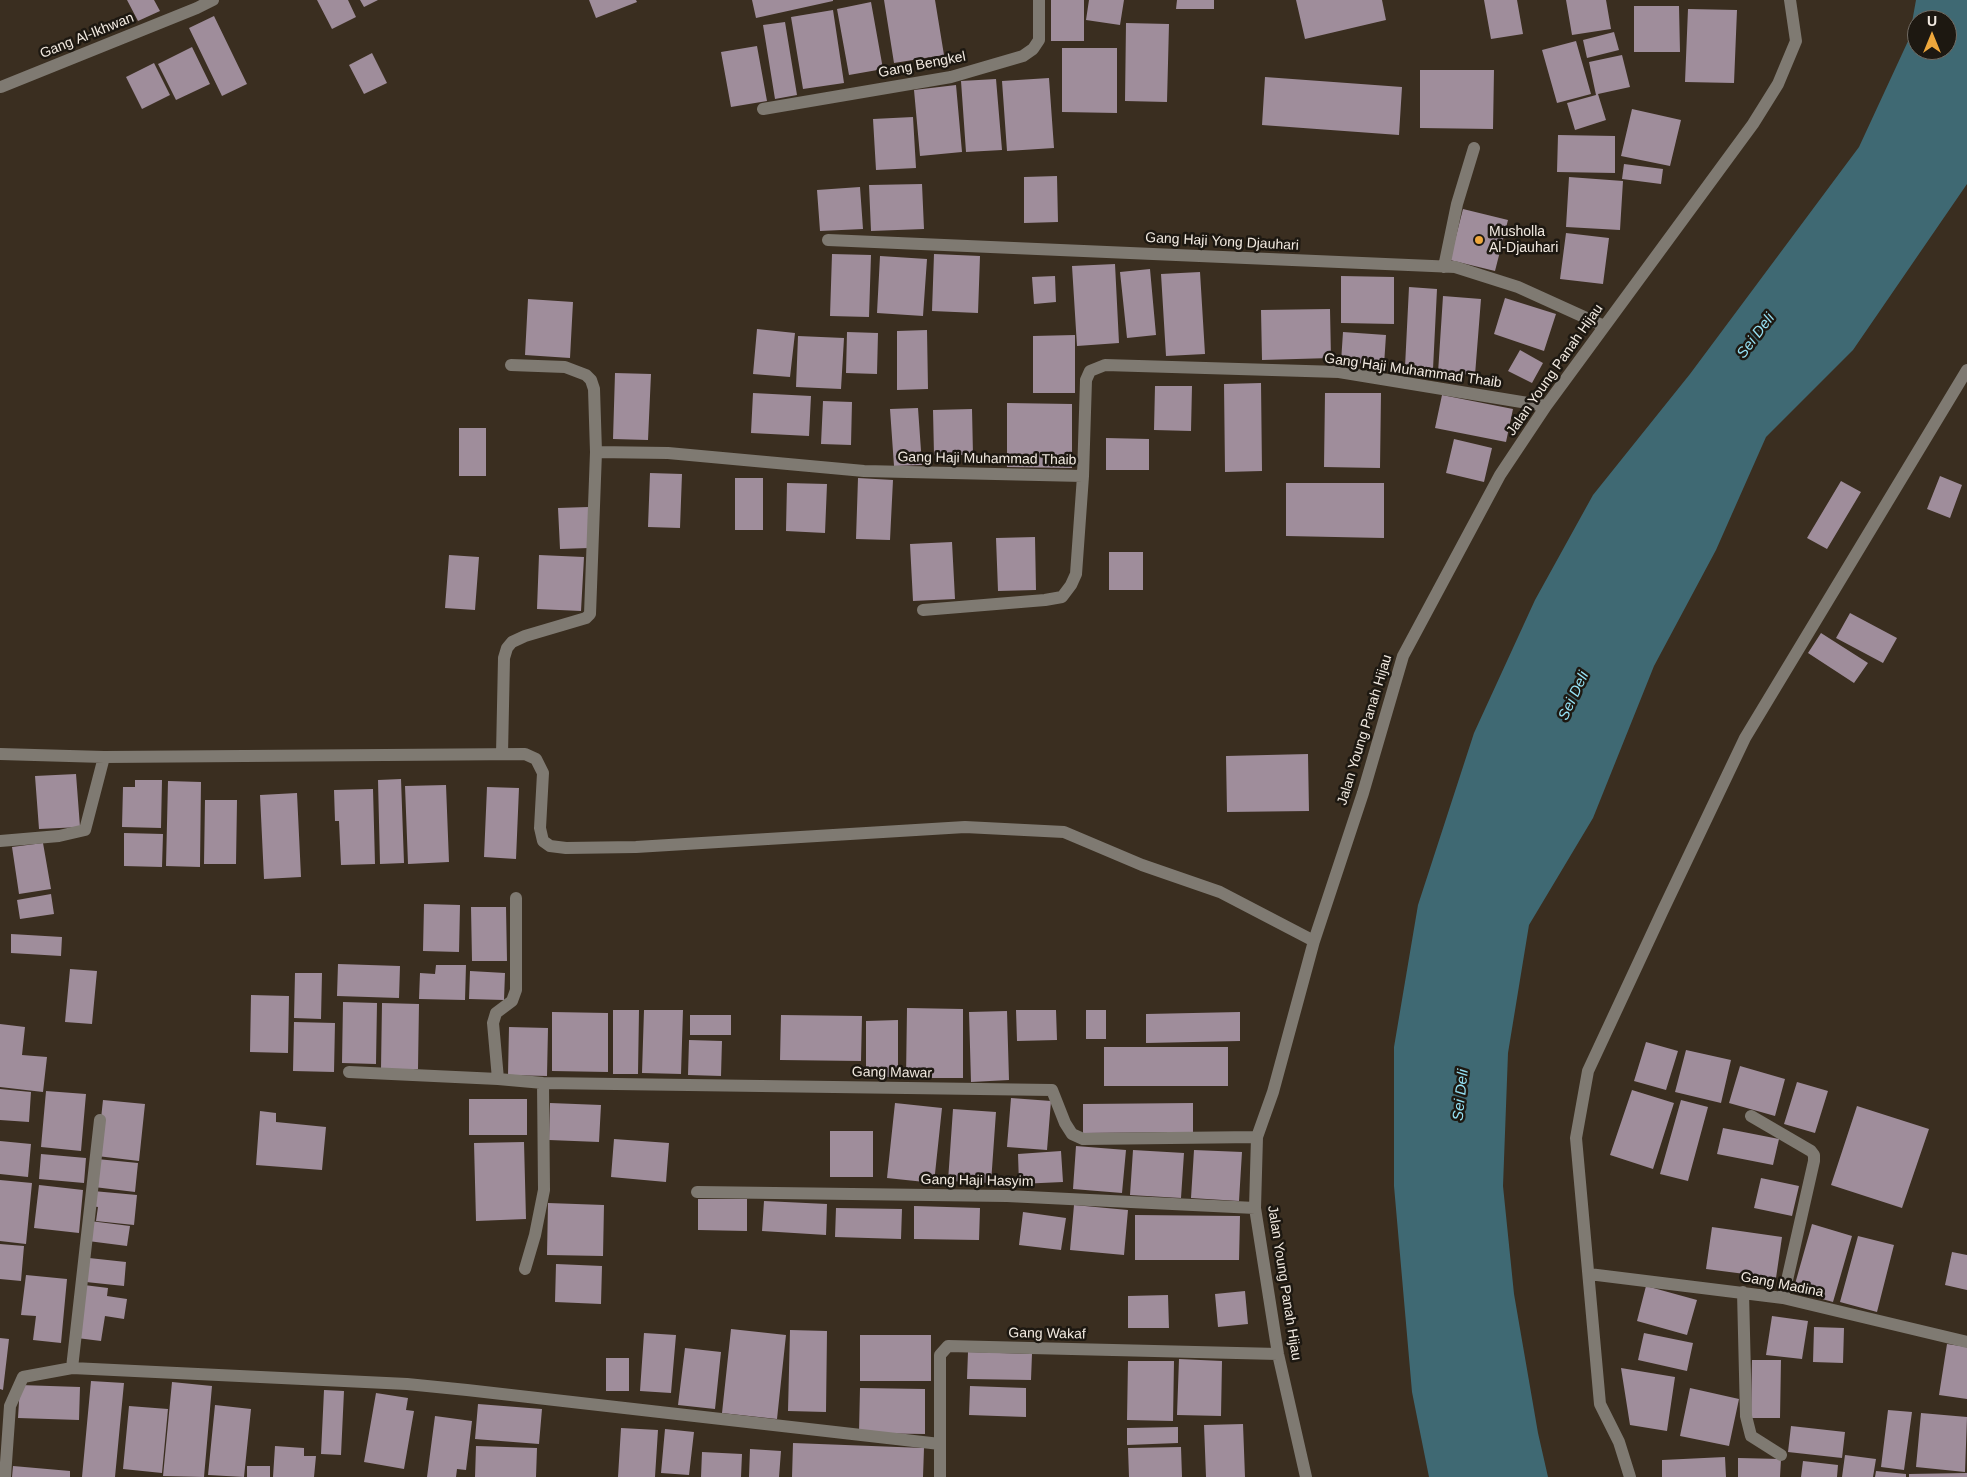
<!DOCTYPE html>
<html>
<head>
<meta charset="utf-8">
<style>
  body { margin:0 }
  #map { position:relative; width:1967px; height:1477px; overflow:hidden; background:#3a2e20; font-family:Helvetica,sans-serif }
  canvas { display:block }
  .north { position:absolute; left:1907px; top:10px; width:50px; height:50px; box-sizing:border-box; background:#1d1811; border:1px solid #726c64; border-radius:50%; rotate:0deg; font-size:14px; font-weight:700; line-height:20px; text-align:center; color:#f2eae1 }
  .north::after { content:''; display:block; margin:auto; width:18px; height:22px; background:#eea73c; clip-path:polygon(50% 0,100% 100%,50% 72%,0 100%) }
</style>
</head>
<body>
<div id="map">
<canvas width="1967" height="1477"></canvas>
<div class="north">U</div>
</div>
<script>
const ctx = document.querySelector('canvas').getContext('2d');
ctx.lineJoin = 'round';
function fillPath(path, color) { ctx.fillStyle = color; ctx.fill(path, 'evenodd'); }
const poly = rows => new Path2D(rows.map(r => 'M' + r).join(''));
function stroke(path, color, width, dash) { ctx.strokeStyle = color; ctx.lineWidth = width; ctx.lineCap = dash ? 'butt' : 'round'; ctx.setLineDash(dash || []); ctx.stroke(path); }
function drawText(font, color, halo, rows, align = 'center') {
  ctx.font = font + ' Helvetica,sans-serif'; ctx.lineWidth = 5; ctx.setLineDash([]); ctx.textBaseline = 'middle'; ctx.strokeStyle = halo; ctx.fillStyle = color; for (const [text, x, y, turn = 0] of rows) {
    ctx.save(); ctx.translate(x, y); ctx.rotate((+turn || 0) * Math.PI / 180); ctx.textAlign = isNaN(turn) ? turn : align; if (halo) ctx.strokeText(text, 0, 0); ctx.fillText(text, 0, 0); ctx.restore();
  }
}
const water = poly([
  [1916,0,1967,0,1967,184,1853,350,1766,437,1716,550,1654,666,1593,818,1529,925,1508,1053,1503,1186,1514,1294,1538,1433,1548,1477,1429,1477,1412,1392,1394,1186,1394,1047,1418,905,1474,733,1535,600,1593,495,1690,374,1859,147,1909,39],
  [1917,20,1947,20,1947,50,1917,50]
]);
const building = poly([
  [127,0,154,0,160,11,138,21],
  [317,0,348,0,356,17,332,29],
  [360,0,378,0,364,7],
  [589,0,636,0,637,2,596,18],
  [752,0,833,0,833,1,756,18],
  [884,0,935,0,944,55,894,63],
  [1051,0,1084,0,1084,41,1051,41],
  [1089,0,1124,0,1120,25,1086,20],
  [1177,0,1214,0,1214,9,1176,9],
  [1296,0,1382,0,1386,20,1305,39],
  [1484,0,1517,0,1523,34,1491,39],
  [1566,0,1606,0,1611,29,1572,35],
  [871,2,883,69,849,75,837,9],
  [1634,6,1679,6,1680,52,1634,52],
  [1688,9,1737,10,1734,83,1685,82],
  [833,10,844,83,803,89,791,17],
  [214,16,247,84,222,96,189,28],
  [785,22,797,95,775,99,763,25],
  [1126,23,1169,24,1167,102,1125,101],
  [1614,32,1619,50,1587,58,1583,40],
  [1576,41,1591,94,1557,103,1542,50],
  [757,46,767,101,731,107,721,52],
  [192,47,210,84,176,100,158,64],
  [1062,48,1117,48,1117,113,1062,112],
  [372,53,387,83,364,94,349,65],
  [1622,55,1630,87,1598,94,1606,120,1575,130,1567,103,1596,95,1589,62],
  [154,63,170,95,142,109,126,77],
  [1420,70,1494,70,1493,129,1420,128],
  [1265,77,1402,87,1399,135,1262,125],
  [1049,78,1054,148,1007,151,1002,81],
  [996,79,1002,150,966,152,961,81],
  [956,85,962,152,920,156,914,90],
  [1632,109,1681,120,1670,166,1621,156],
  [913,117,916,168,876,170,873,119],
  [1558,135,1615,136,1615,173,1557,172],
  [1624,164,1663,169,1661,184,1622,179],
  [1057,176,1058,222,1024,223,1024,177],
  [1569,177,1623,181,1620,230,1566,227],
  [922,184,924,229,871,231,869,185],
  [860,187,863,229,820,231,817,190],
  [1463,209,1508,220,1495,271,1450,260],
  [1566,233,1609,238,1603,284,1560,279],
  [832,254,871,255,869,317,830,316],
  [934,254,980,256,978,313,932,311],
  [880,256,927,259,923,316,877,313],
  [1115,264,1119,343,1077,346,1072,266],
  [1150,269,1156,335,1127,338,1120,272],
  [1200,272,1205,354,1166,356,1161,274],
  [1055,276,1056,302,1034,304,1032,277],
  [1341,276,1394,277,1394,324,1341,323],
  [1409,287,1437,289,1433,369,1405,367],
  [1443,296,1481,299,1475,375,1438,373],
  [1505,298,1556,314,1544,351,1494,334],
  [528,299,573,302,570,358,525,355],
  [1330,309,1331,358,1262,360,1261,310],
  [757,329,795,333,790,377,753,374],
  [927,330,928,389,897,390,897,331],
  [847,332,878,333,877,374,846,373],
  [1343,332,1386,335,1384,365,1341,362],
  [1075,335,1075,393,1033,393,1033,336],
  [798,336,844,338,841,389,796,387],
  [1520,350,1543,363,1532,383,1508,371],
  [615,373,651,374,648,440,613,439],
  [1261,383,1262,471,1225,472,1224,384],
  [1155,386,1192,386,1191,431,1154,430],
  [753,393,811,396,809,436,751,433],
  [1325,393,1381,393,1380,468,1324,467],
  [1442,395,1513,409,1506,442,1435,428],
  [823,401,852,402,851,445,821,444],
  [1007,403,1072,404,1072,468,1007,467],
  [918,408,922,465,894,466,890,409],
  [972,409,973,455,934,455,933,410],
  [459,428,486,428,486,476,459,476],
  [1106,438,1149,439,1149,470,1106,470],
  [1454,439,1492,448,1484,482,1446,473],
  [650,473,682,474,680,528,648,527],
  [1940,476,1962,485,1950,518,1927,509],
  [735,478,763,478,763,530,735,530],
  [858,478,893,480,890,540,856,539],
  [1841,481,1861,492,1827,549,1807,538],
  [787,483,827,484,825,533,786,531],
  [1286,483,1384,483,1384,538,1286,536],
  [588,507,589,548,560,549,558,508],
  [1035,537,1036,590,998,591,996,538],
  [952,542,955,599,913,601,910,544],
  [1109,552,1143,552,1143,590,1109,590],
  [449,555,479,557,475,610,445,608],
  [539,555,584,557,581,611,537,609],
  [1850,613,1897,638,1883,663,1836,638],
  [1821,633,1868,663,1854,683,1808,653],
  [1308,754,1309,811,1227,812,1226,756],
  [76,774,80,827,39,829,35,776],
  [401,779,404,863,380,864,378,780],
  [135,780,162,780,161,828,122,827,123,787,135,787],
  [168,781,201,782,200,867,166,866],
  [446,785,449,862,408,864,405,786],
  [487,787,519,788,516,859,484,857],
  [373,789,375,864,341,865,339,821,335,821,334,790],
  [297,793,301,877,264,879,260,795],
  [205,800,237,800,236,864,204,864],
  [124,833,163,834,162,867,124,866],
  [43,843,51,889,19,894,12,847],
  [51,894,54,914,20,919,17,900],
  [424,904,460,905,459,952,423,951],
  [471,907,506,907,507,961,472,961],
  [11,934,62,937,61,956,11,953],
  [338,964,400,966,399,998,337,996],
  [436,965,466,965,465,1000,419,999,420,973,435,974],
  [70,969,97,971,92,1024,65,1022],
  [470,971,505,973,504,1000,469,999],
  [295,973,322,973,321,1019,294,1018],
  [251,995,289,996,288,1053,250,1052],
  [343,1002,377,1003,376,1064,342,1063],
  [382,1003,419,1004,418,1069,381,1069],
  [907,1008,963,1009,963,1078,906,1078],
  [613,1010,639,1010,638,1074,613,1074],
  [644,1010,683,1010,681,1074,642,1073],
  [1016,1010,1056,1010,1057,1040,1017,1041],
  [1086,1010,1106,1010,1106,1039,1086,1039],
  [1007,1011,1009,1080,971,1082,969,1012],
  [552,1012,608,1013,608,1072,552,1071],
  [1240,1012,1240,1041,1146,1043,1146,1014],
  [690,1015,731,1015,731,1035,690,1035],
  [781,1015,862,1016,861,1061,780,1060],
  [898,1020,898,1077,866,1077,866,1021],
  [294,1022,335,1023,334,1072,293,1071],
  [0,1024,25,1027,22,1055,47,1057,43,1092,0,1087],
  [509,1027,548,1028,547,1076,508,1075],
  [689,1040,722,1041,721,1076,688,1075],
  [1646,1042,1678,1051,1666,1090,1634,1081],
  [1104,1047,1228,1047,1228,1086,1104,1086],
  [1686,1050,1731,1060,1721,1103,1675,1092],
  [1740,1066,1785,1079,1775,1116,1729,1103],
  [1797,1082,1828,1091,1815,1133,1784,1124],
  [0,1089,31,1092,29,1122,0,1120],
  [1632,1090,1674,1103,1653,1169,1610,1155],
  [46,1091,86,1094,81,1151,41,1147],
  [1011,1098,1051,1101,1047,1150,1007,1147],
  [469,1099,527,1099,527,1135,469,1135],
  [103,1100,145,1104,139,1161,97,1156],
  [1681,1100,1708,1107,1688,1181,1660,1174],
  [550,1103,601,1105,599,1142,549,1140],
  [895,1103,942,1108,934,1183,887,1178],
  [1193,1103,1193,1132,1083,1133,1083,1104],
  [1857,1106,1929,1129,1902,1208,1831,1185],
  [953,1109,996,1112,991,1183,948,1181],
  [260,1111,276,1113,276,1122,326,1127,322,1170,256,1165],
  [1723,1128,1779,1139,1773,1165,1717,1154],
  [830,1131,873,1131,873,1177,830,1177],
  [614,1139,669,1143,666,1182,611,1177],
  [0,1141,31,1144,28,1177,0,1174],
  [524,1142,526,1219,476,1221,474,1143],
  [1076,1146,1126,1150,1122,1193,1073,1189],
  [1133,1150,1184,1153,1181,1198,1130,1195],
  [1194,1150,1242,1152,1239,1201,1191,1198],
  [1061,1151,1063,1182,1019,1184,1018,1154],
  [41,1154,86,1158,84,1183,39,1179],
  [97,1159,138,1163,135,1192,94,1187],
  [1761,1178,1799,1186,1792,1216,1754,1208],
  [0,1180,32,1183,26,1244,0,1241],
  [39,1185,83,1190,79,1233,34,1228],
  [93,1191,137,1195,134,1225,96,1221,98,1207,91,1206],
  [698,1199,747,1199,747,1231,698,1230],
  [764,1201,827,1204,826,1235,762,1231],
  [548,1203,604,1205,603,1256,547,1255],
  [1074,1205,1128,1210,1124,1255,1070,1250],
  [914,1206,980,1208,979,1240,914,1239],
  [836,1208,902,1209,901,1239,835,1237],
  [1023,1212,1066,1218,1061,1250,1019,1245],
  [1135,1215,1240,1216,1239,1260,1135,1260],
  [90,1221,130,1226,127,1246,88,1241],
  [1812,1224,1852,1236,1833,1302,1793,1291],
  [1712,1227,1782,1237,1776,1278,1706,1269],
  [1858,1236,1894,1245,1877,1312,1840,1302],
  [0,1244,24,1246,21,1281,0,1279],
  [1952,1252,1967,1255,1967,1290,1945,1285],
  [89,1258,126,1262,124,1286,86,1282],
  [556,1264,602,1266,601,1304,555,1302],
  [26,1275,67,1279,61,1343,33,1340,36,1316,21,1315],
  [84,1285,108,1288,107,1296,127,1299,124,1319,105,1316,101,1341,77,1338],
  [1646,1286,1697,1300,1687,1335,1637,1321],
  [1245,1291,1248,1324,1218,1327,1215,1294],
  [1168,1295,1169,1328,1128,1328,1128,1296],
  [1772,1316,1808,1321,1802,1359,1766,1355],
  [1814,1327,1844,1328,1843,1363,1813,1362],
  [731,1329,786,1335,777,1419,722,1413],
  [790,1330,827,1331,826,1412,788,1411],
  [644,1333,676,1335,671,1393,640,1391],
  [1644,1333,1693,1343,1687,1371,1638,1360],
  [860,1335,931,1335,931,1381,860,1381],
  [0,1338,9,1339,3,1390,0,1389],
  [1947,1344,1967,1347,1967,1399,1939,1395],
  [685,1348,721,1352,715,1409,678,1405],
  [968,1352,1032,1354,1031,1380,967,1379],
  [606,1358,629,1358,629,1391,606,1391],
  [1179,1359,1222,1361,1221,1416,1177,1415],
  [1752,1360,1781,1360,1780,1418,1751,1418],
  [1128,1361,1174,1361,1173,1421,1127,1420],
  [1621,1368,1675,1377,1667,1431,1630,1425],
  [91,1381,124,1383,115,1477,82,1477],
  [172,1382,212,1386,204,1477,163,1476],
  [20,1385,80,1387,79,1420,18,1418],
  [970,1386,1026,1388,1026,1417,969,1415],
  [860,1388,925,1389,925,1434,859,1433],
  [1690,1388,1739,1399,1729,1446,1680,1436],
  [324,1390,344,1391,341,1455,321,1454],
  [376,1393,408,1398,406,1410,414,1411,404,1469,364,1462],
  [478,1404,542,1409,539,1444,475,1439],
  [215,1405,251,1409,244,1477,208,1475],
  [129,1406,168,1409,162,1473,123,1469],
  [1888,1410,1912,1412,1904,1470,1881,1467],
  [1921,1413,1967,1417,1965,1472,1916,1467],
  [435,1416,472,1421,466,1470,457,1469,456,1477,427,1477],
  [1243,1424,1245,1477,1206,1477,1204,1425],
  [1791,1426,1845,1432,1842,1458,1788,1452],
  [1178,1427,1178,1443,1127,1445,1127,1428],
  [621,1428,658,1430,655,1477,618,1477],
  [665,1429,694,1432,689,1475,661,1473],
  [793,1443,924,1448,923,1477,792,1477],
  [275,1446,304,1448,304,1456,316,1456,314,1477,273,1477],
  [476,1446,537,1448,536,1477,475,1477],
  [1181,1447,1182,1477,1129,1477,1128,1448],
  [750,1449,781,1451,779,1477,749,1477],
  [702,1452,742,1454,741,1477,701,1477],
  [1845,1455,1876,1459,1873,1477,1842,1477],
  [1725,1457,1726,1477,1662,1477,1662,1460],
  [1738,1458,1781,1459,1780,1477,1738,1477],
  [1803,1461,1838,1465,1837,1477,1801,1477],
  [13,1466,70,1471,70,1477,12,1477],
  [247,1466,270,1466,270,1477,247,1477],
  [1876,1471,1906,1474,1906,1477,1875,1477],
  [1967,1473,1967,1477,1909,1477,1909,1474]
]);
const minor = poly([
  [1,87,197,8,213,0],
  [763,109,951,77,1023,56,1033,49,1039,40,1039,0],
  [828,240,1455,267,1518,287,1604,326],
  [1444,267,1457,204,1474,148],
  [596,452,668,453,864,471,1083,476],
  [923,610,1045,600,1062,597,1071,585,1076,574,1083,476,1086,380,1090,371,1105,365,1339,372,1546,406],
  [0,754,104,757,525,754,536,759,543,773,540,828,543,841,550,846,566,848,636,847,965,827,1064,832,1142,865,1220,892,1314,941],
  [502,754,504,658,507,648,512,642,525,636,586,618,590,614,596,452,594,389,591,380,586,375,565,367,511,365],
  [0,841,59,836,85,830,104,757],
  [349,1072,498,1079,543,1083,1052,1090,1065,1123,1072,1134,1083,1139,1257,1137],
  [498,1079,493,1023,496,1013,512,1001,516,990,516,898],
  [1751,1116,1811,1151,1814,1155,1814,1161,1783,1298],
  [697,1192,1007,1196,1255,1208],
  [525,1269,535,1235,544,1190,543,1083],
  [1589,1274,1783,1298,1967,1342],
  [1743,1292,1746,1416,1751,1436,1781,1455],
  [72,1368,100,1120],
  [5,1477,10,1406,23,1377,72,1368,407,1384,467,1390,940,1444],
  [940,1477,940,1355,948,1346,1278,1354],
  [1306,1477,1278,1354,1255,1208,1257,1137,1273,1092,1314,941,1363,793,1403,656,1500,475,1546,406,1753,124,1778,84,1796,41,1790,0],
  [1630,1477,1619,1442,1600,1404,1576,1138,1588,1071,1663,910,1745,738,1967,370]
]);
const markers = [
  [1479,240,5,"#eea73c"]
];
const streetNames = [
  ["Gang Al-Ikhwan",87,36,-22],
  ["Gang Bengkel",922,65,-11],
  ["Gang Haji Yong Djauhari",1222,242,3],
  ["Jalan Young Panah Hijau",1555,370,-55],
  ["Gang Haji Muhammad Thaib",1413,371,8],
  ["Gang Haji Muhammad Thaib",987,459,1],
  ["Jalan Young Panah Hijau",1365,730,-73],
  ["Gang Mawar",892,1073,1],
  ["Gang Haji Hasyim",977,1181,1],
  ["Jalan Young Panah Hijau",1284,1283,81],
  ["Gang Madina",1782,1285,11],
  ["Gang Wakaf",1047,1334,1]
];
const poiNames = [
  ["Musholla",1489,232],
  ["Al-Djauhari",1489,248]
];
const waterNames = [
  ["Sei Deli",1756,336,-53],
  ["Sei Deli",1574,696,-65],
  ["Sei Deli",1461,1095,-84]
];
fillPath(water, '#3f6973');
fillPath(building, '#9f8d9b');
stroke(minor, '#7f7a72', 12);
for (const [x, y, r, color] of markers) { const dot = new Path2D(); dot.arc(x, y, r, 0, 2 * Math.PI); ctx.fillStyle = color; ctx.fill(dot); stroke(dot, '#1d1811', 2); }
drawText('14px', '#f2eae1', '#1d1811', streetNames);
drawText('14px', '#f2eae1', '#1d1811', poiNames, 'left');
drawText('italic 15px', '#96e2f5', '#1d1811', waterNames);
</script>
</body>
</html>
